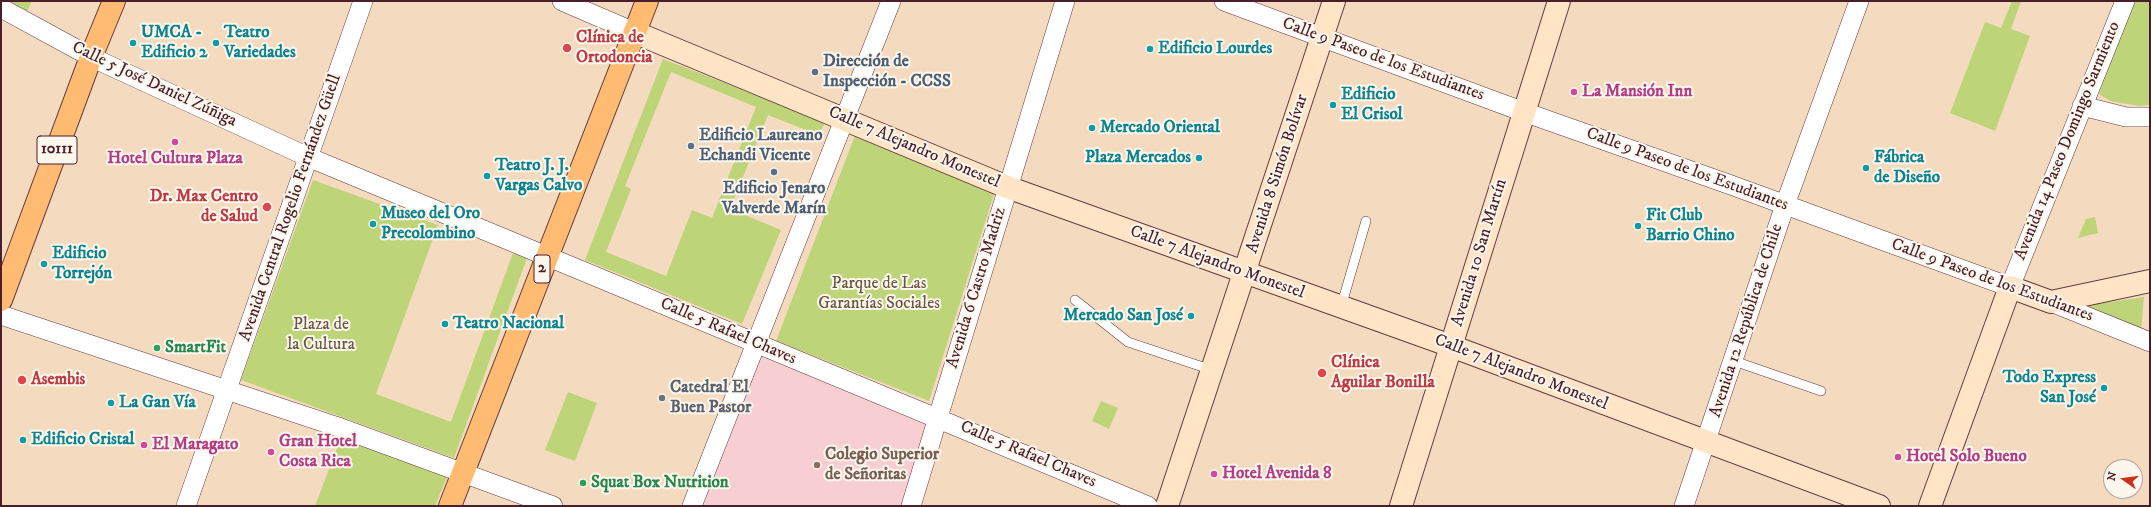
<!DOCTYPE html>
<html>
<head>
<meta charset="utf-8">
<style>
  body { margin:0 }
  #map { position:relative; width:2151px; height:507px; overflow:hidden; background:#f4dbbf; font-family:"IM FELL DW Pica",serif }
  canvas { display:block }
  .frame { position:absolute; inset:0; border:2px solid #4a1f2b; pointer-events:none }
  .north { position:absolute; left:2103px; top:459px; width:40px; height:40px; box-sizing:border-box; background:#fbf7ec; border:1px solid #b4a19f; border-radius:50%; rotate:284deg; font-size:11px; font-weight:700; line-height:16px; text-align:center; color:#4a1f2b }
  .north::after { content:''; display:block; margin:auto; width:14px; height:18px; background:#c8321e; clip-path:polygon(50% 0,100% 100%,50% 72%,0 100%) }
</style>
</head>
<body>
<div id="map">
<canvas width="2151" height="507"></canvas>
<div class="frame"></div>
<div class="north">N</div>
</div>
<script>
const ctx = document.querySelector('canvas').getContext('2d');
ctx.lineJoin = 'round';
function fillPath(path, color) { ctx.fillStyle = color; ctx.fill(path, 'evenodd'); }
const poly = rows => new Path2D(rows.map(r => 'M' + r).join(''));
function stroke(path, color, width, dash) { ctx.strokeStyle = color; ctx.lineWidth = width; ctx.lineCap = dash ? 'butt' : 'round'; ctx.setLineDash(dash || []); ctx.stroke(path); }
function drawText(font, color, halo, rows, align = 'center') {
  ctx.font = font + ' "IM FELL DW Pica",serif'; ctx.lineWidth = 4; ctx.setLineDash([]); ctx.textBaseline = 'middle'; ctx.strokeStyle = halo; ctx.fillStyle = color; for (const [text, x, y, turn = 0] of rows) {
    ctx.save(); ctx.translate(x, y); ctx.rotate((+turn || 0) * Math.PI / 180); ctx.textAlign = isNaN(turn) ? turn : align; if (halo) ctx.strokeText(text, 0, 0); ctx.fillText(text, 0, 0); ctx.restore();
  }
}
const built = poly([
  [761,356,929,424,903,506,702,506]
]);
const green = poly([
  [8,1,32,1,27,11],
  [2012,1,2021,1,2011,29,2030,36,1995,131,1950,113,1985,22,2001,28],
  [2133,1,2150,1,2150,105,2140,106,2110,101,2099,94],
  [663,59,825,122,819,135,768,115,730,209,781,230,742,324,585,260],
  [671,72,756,107,712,218,692,210,666,276,606,252,631,189,625,186],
  [856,133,994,194,929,401,776,341],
  [313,180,438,225,376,394,451,422,513,253,527,258,454,458,241,380],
  [2095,217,2098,233,2078,238,2086,219],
  [2144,297,2141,330,2076,307],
  [568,392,597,403,575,461,545,450],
  [1101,401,1118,408,1109,429,1092,421],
  [342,435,449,472,435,506,315,506]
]);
const lane = poly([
  [1075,300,1128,342,1212,370],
  [1341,307,1366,221],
  [1734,361,1821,391]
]);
const street = poly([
  [562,1,634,32],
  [1224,1,1524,112,1731,185,2010,287,2125,1],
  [1,8,91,57,308,157,1148,506],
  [2082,106,2126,117,2150,117],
  [2051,302,2150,342],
  [1,315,338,427,553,506],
  [186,506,363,1],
  [692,506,891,1],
  [911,506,1065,1],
  [1684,506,1785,205,1859,1]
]);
const secondary = poly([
  [634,32,1007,187,1451,346,1879,506],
  [1167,506,1334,1],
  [1401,506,1559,1],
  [1930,506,2010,287,2051,302,2150,281]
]);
const highway = poly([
  [1,300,91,57,114,1],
  [450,506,647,1]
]);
const markers = [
  [133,43,4,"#0f9aa8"],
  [216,43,4,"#0f9aa8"],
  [567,48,5,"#e0444e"],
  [1150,49,4,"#0f9aa8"],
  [815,72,4,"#5c6f8a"],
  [1574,92,4,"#d1479c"],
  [1333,105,4,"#0f9aa8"],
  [1092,128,4,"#0f9aa8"],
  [175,142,4,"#d1479c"],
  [691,146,4,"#5c6f8a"],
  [1199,158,4,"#0f9aa8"],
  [1866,168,4,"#0f9aa8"],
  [774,172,4,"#5c6f8a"],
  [487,176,4,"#0f9aa8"],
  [267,207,5,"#e0444e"],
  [373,224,4,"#0f9aa8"],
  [1638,226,4,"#0f9aa8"],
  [44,264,4,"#0f9aa8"],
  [1191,316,4,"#0f9aa8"],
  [445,324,4,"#0f9aa8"],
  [157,348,4,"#2e9e5b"],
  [1322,373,5,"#e0444e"],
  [22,380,5,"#e0444e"],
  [2104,388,4,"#0f9aa8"],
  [662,398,4,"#6b7280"],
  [111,403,4,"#0f9aa8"],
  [23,440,4,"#0f9aa8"],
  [144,445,4,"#d1479c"],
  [271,452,4,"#d1479c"],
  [1898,457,4,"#d1479c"],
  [817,465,4,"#8d6e63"],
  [1214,474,4,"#d1479c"],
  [583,483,4,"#2e9e5b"]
];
const shields = [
  [57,150,40],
  [542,269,16]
];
const shieldNames = [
  ["10111",57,150],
  ["2",542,269]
];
const cultureNames = [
  ["UMCA -",141,33],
  ["Edificio 2",141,53],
  ["Teatro",224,33],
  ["Variedades",224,53],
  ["Edificio Lourdes",1158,49],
  ["Edificio",1341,95],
  ["El Crisol",1341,115],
  ["Mercado Oriental",1100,128],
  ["Plaza Mercados",1191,158,"right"],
  ["Fábrica",1874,158],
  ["de Diseño",1874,178],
  ["Teatro J. J.",495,166],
  ["Vargas Calvo",495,186],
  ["Museo del Oro",381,214],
  ["Precolombino",381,234],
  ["Fit Club",1646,216],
  ["Barrio Chino",1646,236],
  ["Edificio",52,254],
  ["Torrejón",52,274],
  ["Mercado San José",1183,316,"right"],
  ["Teatro Nacional",453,324],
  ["Todo Express",2096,378,"right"],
  ["San José",2096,398,"right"],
  ["La Gan Vía",119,403],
  ["Edificio Cristal",31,440]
];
const healthNames = [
  ["Clínica de",576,38],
  ["Ortodoncia",576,58],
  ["Dr. Max Centro",258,197,"right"],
  ["de Salud",258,217,"right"],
  ["Clínica",1331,363],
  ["Aguilar Bonilla",1331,383],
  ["Asembis",31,380]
];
const streetNames = [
  ["Calle 9 Paseo de los Estudiantes",1383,60,20],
  ["Calle 5 José Daniel Zúñiga",154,85,25],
  ["Avenida 14 Paseo Domingo Sarmiento",2068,141,-68],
  ["Calle 7 Alejandro Monestel",914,148,23],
  ["Calle 9 Paseo de los Estudiantes",1687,170,20],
  ["Avenida 8 Simón Bolívar",1278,174,-72],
  ["Avenida Central Rogelio Fernández Güell",291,208,-71],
  ["Avenida 10 San Martín",1480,253,-73],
  ["Calle 7 Alejandro Monestel",1217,263,20],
  ["Calle 9 Paseo de los Estudiantes",1992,281,20],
  ["Avenida 6 Castro Madriz",977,288,-73],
  ["Avenida 12 República de Chile",1747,321,-72],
  ["Calle 5 Rafael Chaves",728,332,23],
  ["Calle 7 Alejandro Monestel",1521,373,21],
  ["Calle 5 Rafael Chaves",1028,455,23]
];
const serviceNames = [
  ["Dirección de",823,62],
  ["Inspección - CCSS",823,82],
  ["Edificio Laureano",699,136],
  ["Echandi Vicente",699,156],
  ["Edificio Jenaro",774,189,"center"],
  ["Valverde Marín",774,209,"center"]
];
const hotelNames = [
  ["La Mansión Inn",1582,92],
  ["Hotel Cultura Plaza",175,159,"center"],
  ["Gran Hotel",279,442],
  ["Costa Rica",279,462],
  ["El Maragato",152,445],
  ["Hotel Solo Bueno",1906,457],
  ["Hotel Avenida 8",1222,474]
];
const parkNames = [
  ["Parque de Las",879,284],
  ["Garantías Sociales",879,304],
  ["Plaza de",321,325],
  ["la Cultura",321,345]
];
const leisureNames = [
  ["SmartFit",165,348],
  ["Squat Box Nutrition",591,483]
];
const worshipNames = [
  ["Catedral El",670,388],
  ["Buen Pastor",670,408]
];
const educationNames = [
  ["Colegio Superior",825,455],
  ["de Señoritas",825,475]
];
fillPath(built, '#f7cfd3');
fillPath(green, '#bdd478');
stroke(lane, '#643b41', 10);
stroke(street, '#643b41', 20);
stroke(secondary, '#643b41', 24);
stroke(highway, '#643b41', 24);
stroke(lane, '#fff', 9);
stroke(street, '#fff', 19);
stroke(secondary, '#ffe4c6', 22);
stroke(highway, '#ffbb71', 22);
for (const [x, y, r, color] of markers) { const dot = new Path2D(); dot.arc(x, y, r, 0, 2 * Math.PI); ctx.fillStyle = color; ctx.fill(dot); stroke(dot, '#fbf7ec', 1.5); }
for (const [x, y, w] of shields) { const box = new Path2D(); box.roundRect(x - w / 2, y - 14, w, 28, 3); ctx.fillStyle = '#fbf7ec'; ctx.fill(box); stroke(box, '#4a1f2b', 1); }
drawText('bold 16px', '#4a1f2b', null, shieldNames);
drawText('bold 17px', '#0d838f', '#fbf7ec', cultureNames, 'left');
drawText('bold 17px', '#be3a42', '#fbf7ec', healthNames, 'left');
drawText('17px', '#4a1f2b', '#fbf7ec', streetNames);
drawText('bold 17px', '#4e5e75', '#fbf7ec', serviceNames, 'left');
drawText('bold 17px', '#b23c85', '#fbf7ec', hotelNames, 'left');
drawText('17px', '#6c5542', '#fbf7ec', parkNames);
drawText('bold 17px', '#27864d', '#fbf7ec', leisureNames, 'left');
drawText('bold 17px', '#5b616d', '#fbf7ec', worshipNames, 'left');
drawText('bold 17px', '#785e54', '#fbf7ec', educationNames, 'left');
</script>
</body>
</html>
